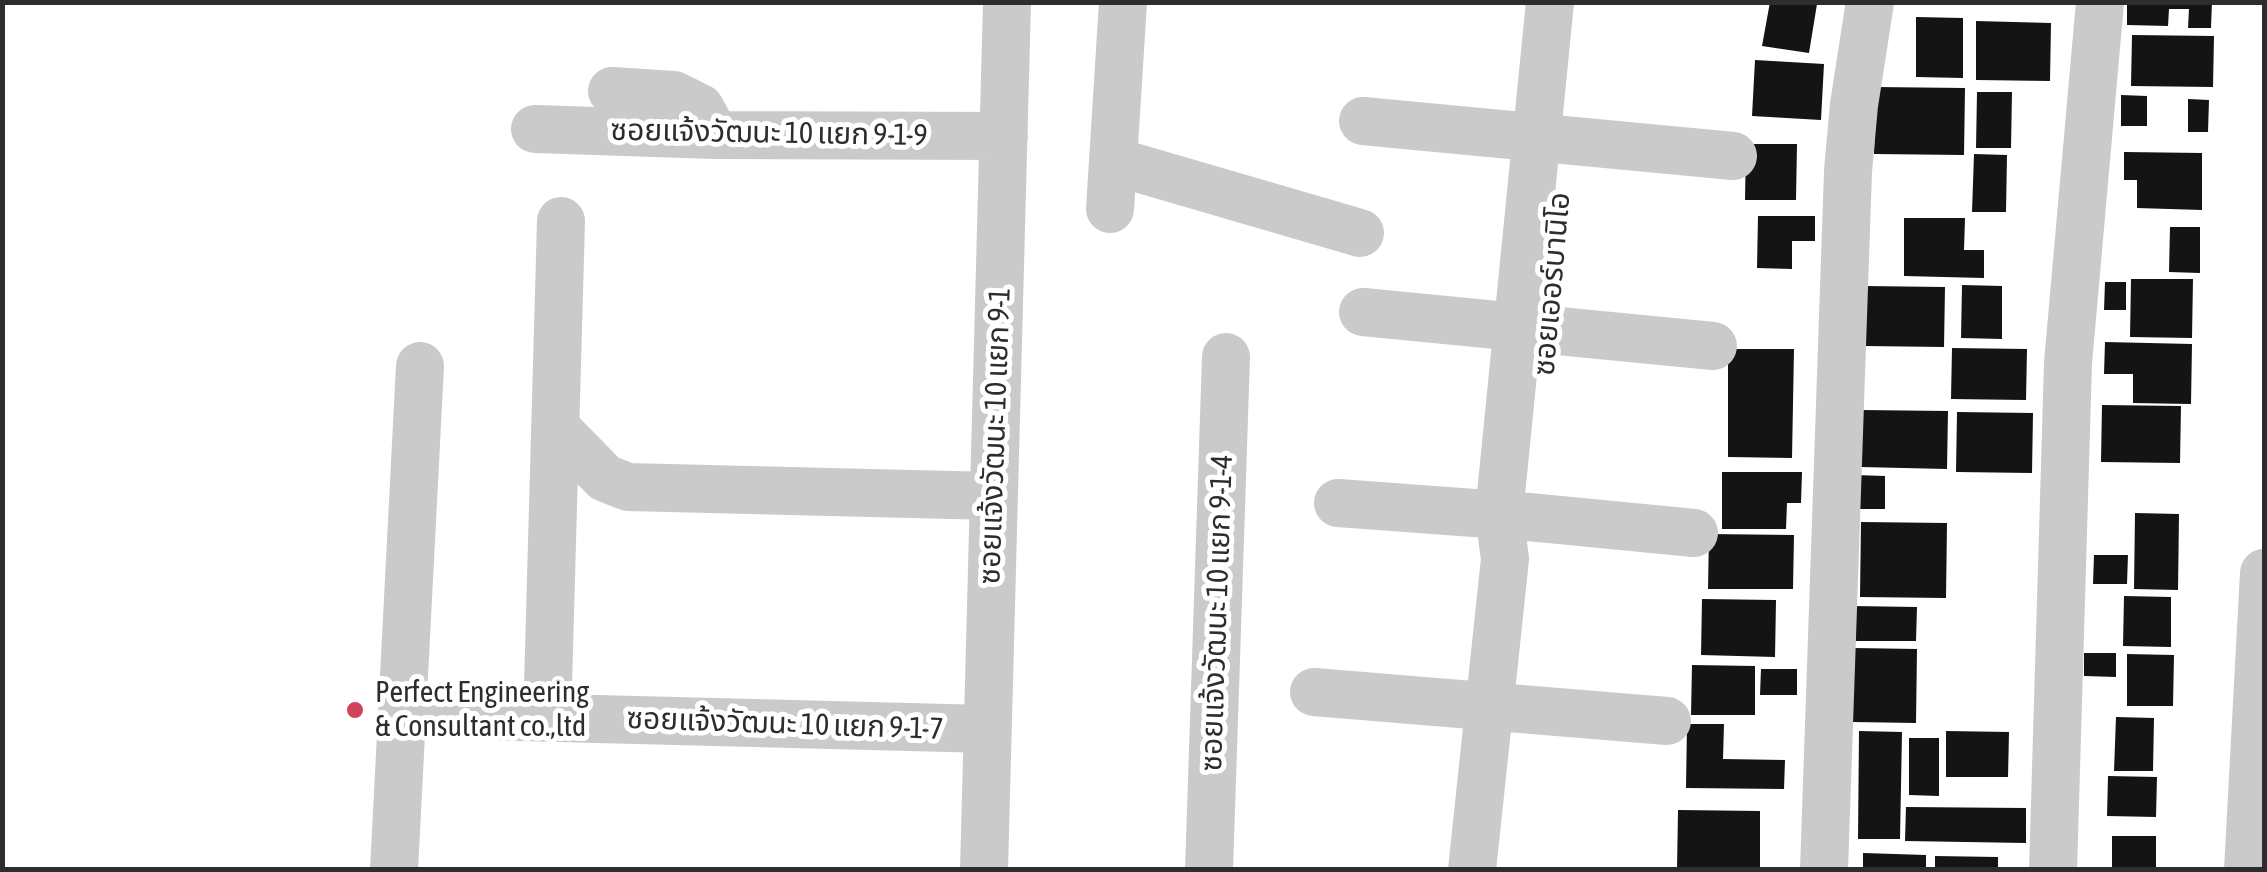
<!DOCTYPE html>
<html>
<head>
<meta charset="utf-8">
<style>
  body { margin:0 }
  #map { position:relative; width:2267px; height:872px; overflow:hidden; background:#fff; font-family:"Asap Condensed",sans-serif }
  canvas { display:block }
  .frame { position:absolute; inset:0; border:5px solid #2d2d2d; pointer-events:none }
</style>
</head>
<body>
<div id="map">
<canvas width="2267" height="872"></canvas>
<div class="frame"></div>
</div>
<script>
const ctx = document.querySelector('canvas').getContext('2d');
ctx.lineJoin = 'round';
function fillPath(path, color) { ctx.fillStyle = color; ctx.fill(path, 'evenodd'); }
const poly = rows => new Path2D(rows.map(r => 'M' + r).join(''));
function stroke(path, color, width, dash) { ctx.strokeStyle = color; ctx.lineWidth = width; ctx.lineCap = dash ? 'butt' : 'round'; ctx.setLineDash(dash || []); ctx.stroke(path); }
function drawText(font, color, halo, rows, align = 'center') {
  ctx.font = font + ' "Asap Condensed","Noto Sans Thai",sans-serif'; ctx.lineWidth = 10; ctx.setLineDash([]); ctx.textBaseline = 'middle'; ctx.strokeStyle = halo; ctx.fillStyle = color; for (const [text, x, y, turn = 0] of rows) {
    ctx.save(); ctx.translate(x, y); ctx.rotate((+turn || 0) * Math.PI / 180); ctx.textAlign = isNaN(turn) ? turn : align; if (halo) ctx.strokeText(text, 0, 0); ctx.fillText(text, 0, 0); ctx.restore();
  }
}
const building = poly([
  [1770,2,1817,4,1809,53,1762,46],
  [2127,2,2212,2,2211,28,2188,28,2189,9,2169,9,2168,26,2127,25],
  [1916,17,1963,18,1963,78,1916,77],
  [1976,21,2051,23,2050,81,1976,80],
  [2132,35,2214,36,2213,87,2131,86],
  [1755,60,1824,64,1821,120,1752,116],
  [1876,87,1965,88,1964,155,1874,154],
  [1977,92,2012,92,2011,148,1976,148],
  [2121,95,2147,96,2147,126,2121,126],
  [2188,99,2209,100,2208,132,2188,132],
  [1746,144,1797,144,1796,200,1745,200],
  [2124,152,2202,153,2202,210,2137,208,2137,180,2124,180],
  [1974,154,2007,155,2006,212,1972,212],
  [1758,216,1815,216,1815,241,1792,241,1792,269,1757,268],
  [1904,218,1965,218,1964,250,1984,250,1984,278,1904,276],
  [2170,227,2200,227,2200,273,2169,272],
  [2131,279,2193,279,2192,338,2130,337],
  [2105,282,2126,282,2126,310,2104,310],
  [1962,285,2002,286,2002,339,1961,338],
  [1864,286,1945,287,1944,347,1864,346],
  [2105,342,2192,344,2191,404,2133,403,2133,374,2104,374],
  [1952,348,2027,349,2026,400,1951,399],
  [1728,349,1794,349,1792,458,1728,457],
  [2102,405,2181,406,2180,463,2101,462],
  [1861,410,1948,411,1947,469,1860,467],
  [1957,412,2033,413,2032,473,1956,472],
  [1722,472,1802,472,1801,503,1787,503,1786,529,1722,529],
  [1855,475,1885,476,1885,509,1854,509],
  [2135,513,2179,514,2178,590,2134,589],
  [1861,522,1947,523,1946,598,1860,597],
  [1709,534,1794,535,1793,589,1708,589],
  [2094,555,2128,555,2127,584,2093,584],
  [2124,596,2171,597,2171,647,2123,646],
  [1702,599,1776,600,1775,657,1701,655],
  [1852,606,1917,607,1916,641,1852,641],
  [1854,648,1917,649,1916,723,1852,722],
  [2084,653,2116,653,2116,677,2084,676],
  [2127,654,2174,655,2173,706,2127,706],
  [1692,665,1755,666,1755,715,1691,715],
  [1761,669,1797,669,1797,695,1760,695],
  [2116,717,2154,718,2153,771,2114,771],
  [1687,724,1724,724,1723,759,1785,760,1784,789,1686,788],
  [1859,731,1902,732,1900,839,1858,839],
  [1946,731,2009,732,2008,777,1946,777],
  [1909,738,1939,738,1939,796,1909,795],
  [2108,776,2157,777,2156,817,2107,816],
  [1906,807,2026,808,2026,843,1905,841],
  [1678,810,1760,811,1760,870,1677,870],
  [2112,836,2156,836,2156,870,2112,870],
  [1863,853,1926,855,1926,870,1863,870],
  [1935,856,1998,857,1998,870,1935,870]
]);
const minor = poly([
  [612,91,674,95,700,108,715,135],
  [1363,121,1733,156],
  [535,129,715,135,1004,136],
  [1113,161,1360,233],
  [1110,209,1123,2],
  [1363,312,1713,346],
  [555,427,605,478,628,487,993,496],
  [1338,503,1529,517,1694,533],
  [548,685,561,221],
  [1314,692,1667,721],
  [403,714,987,729],
  [394,870,420,366],
  [984,870,1007,2],
  [1209,870,1226,357],
  [1472,870,1505,559,1499,514,1550,2],
  [1824,870,1848,171,1854,105,1870,2],
  [2053,870,2068,363,2100,2],
  [2248,870,2264,573]
]);
const markers = [
  [355,710,10,"#cf4459"]
];
const streetNames = [
  ["ซอยแจ้งวัฒนะ 10 แยก 9-1-9",769,133,1],
  ["ซอยเออร์บานิโอ",1552,284,-85],
  ["ซอยแจ้งวัฒนะ 10 แยก 9-1",995,436,-88],
  ["ซอยแจ้งวัฒนะ 10 แยก 9-1-4",1217,613,-88],
  ["ซอยแจ้งวัฒนะ 10 แยก 9-1-7",785,724,2]
];
const poiNames = [
  ["Perfect Engineering",375,693],
  ["& Consultant co.,ltd",375,727]
];
fillPath(building, '#141414');
stroke(minor, '#cacaca', 48);
for (const [x, y, r, color] of markers) { const dot = new Path2D(); dot.arc(x, y, r, 0, 2 * Math.PI); ctx.fillStyle = color; ctx.fill(dot); stroke(dot, '#fff', 4); }
drawText('30px', '#2d2d2d', '#fff', streetNames);
drawText('30px', '#2d2d2d', '#fff', poiNames, 'left');
</script>
</body>
</html>
